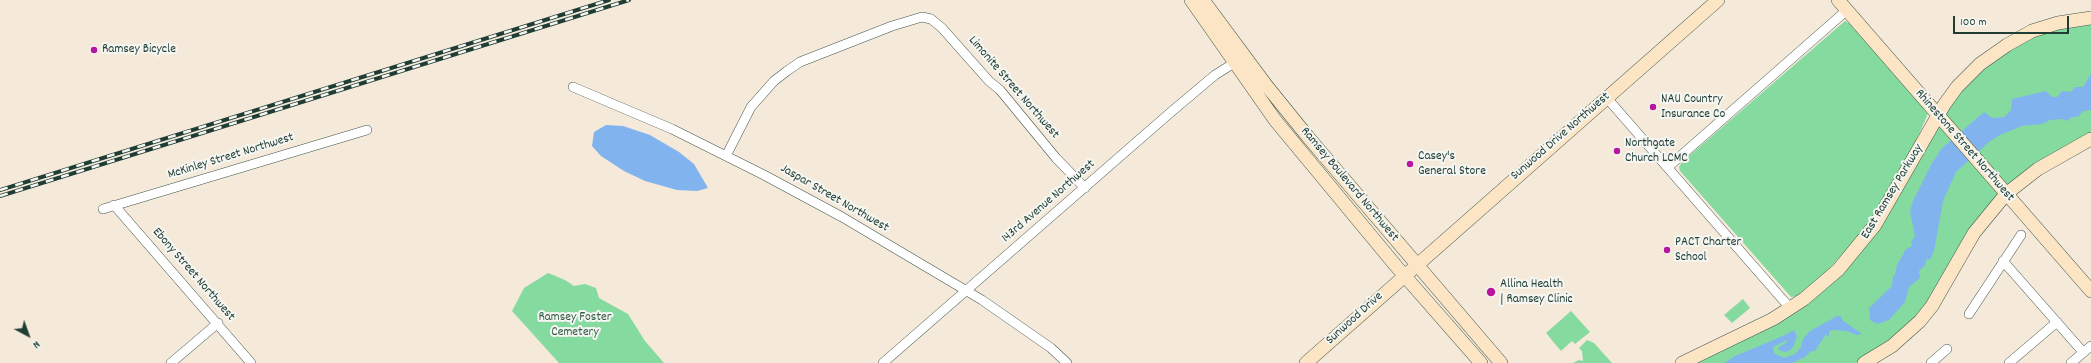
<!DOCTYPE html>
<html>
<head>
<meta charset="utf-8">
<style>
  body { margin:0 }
  #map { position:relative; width:2091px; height:363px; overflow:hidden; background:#f5e9d9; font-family:Dekko,sans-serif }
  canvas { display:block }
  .north { position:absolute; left:8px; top:315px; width:40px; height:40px; -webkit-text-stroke:3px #f6f6f2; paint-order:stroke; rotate:139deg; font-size:11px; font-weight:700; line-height:16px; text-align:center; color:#1f3d34 }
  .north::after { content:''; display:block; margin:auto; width:14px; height:18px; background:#1f3d34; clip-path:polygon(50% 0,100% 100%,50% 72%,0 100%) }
  .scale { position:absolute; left:1953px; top:16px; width:116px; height:18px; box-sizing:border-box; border:2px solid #1f3d34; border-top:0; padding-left:5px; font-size:12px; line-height:14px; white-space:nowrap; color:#1f3d34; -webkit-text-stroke:3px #f6f6f2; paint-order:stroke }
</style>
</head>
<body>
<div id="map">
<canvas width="2091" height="363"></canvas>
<div class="north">N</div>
<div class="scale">100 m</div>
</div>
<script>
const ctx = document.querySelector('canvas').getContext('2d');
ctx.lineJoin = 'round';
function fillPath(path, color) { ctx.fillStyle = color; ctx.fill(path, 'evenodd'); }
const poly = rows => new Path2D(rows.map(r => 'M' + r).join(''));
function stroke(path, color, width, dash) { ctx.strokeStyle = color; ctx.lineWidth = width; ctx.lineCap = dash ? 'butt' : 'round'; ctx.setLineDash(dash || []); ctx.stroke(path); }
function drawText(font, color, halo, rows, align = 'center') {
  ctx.font = font + ' Dekko,sans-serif'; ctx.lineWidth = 4; ctx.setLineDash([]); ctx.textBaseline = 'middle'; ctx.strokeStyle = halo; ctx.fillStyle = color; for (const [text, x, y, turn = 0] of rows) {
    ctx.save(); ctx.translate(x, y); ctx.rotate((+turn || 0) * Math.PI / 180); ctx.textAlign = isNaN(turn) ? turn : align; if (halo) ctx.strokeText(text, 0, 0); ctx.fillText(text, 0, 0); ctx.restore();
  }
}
const green = poly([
  [1845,21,1850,24,1928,112,1927,116,1909,157,1886,197,1861,234,1826,272,1797,296,1791,297,1680,171,1679,167,1682,162],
  [2091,21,2091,134,2035,166,1903,332,1857,363,1691,363,1833,278,1947,106,1999,53,2047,30],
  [548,273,565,280,574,286,585,284,596,288,599,298,628,314,645,341,664,363,559,363,512,311,524,288],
  [1743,299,1750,308,1732,323,1724,315],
  [1571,311,1590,332,1575,344,1572,341,1561,351,1546,333],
  [1587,340,1594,343,1612,363,1573,363,1579,360,1583,361,1582,351,1579,348]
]);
const water = poly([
  [2091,74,2091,110,2083,111,2079,116,2070,118,2068,121,2062,119,2050,120,2042,124,2022,126,2000,135,1989,142,1956,172,1943,201,1934,251,1930,260,1927,258,1925,265,1919,271,1920,278,1909,287,1905,302,1889,320,1877,324,1870,320,1869,308,1892,286,1893,276,1895,275,1897,265,1906,249,1912,246,1911,242,1915,236,1910,211,1913,201,1932,163,1942,148,1984,112,1992,118,2004,117,2011,110,2012,99,2046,91,2052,97,2057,97,2062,91,2071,92,2075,87,2083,87],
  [606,125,623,126,650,135,679,152,694,164,708,188,697,191,677,190,645,181,624,171,601,156,592,146,594,132],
  [1837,316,1842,317,1842,320,1862,334,1857,335,1846,331,1832,330,1829,332,1829,337,1826,334,1815,351,1811,351,1805,357,1792,363,1725,363,1735,356,1783,336,1794,330,1797,336,1793,347,1789,351,1785,352,1778,350,1779,347,1786,343,1787,340,1773,347,1774,353,1784,358,1795,354,1801,347,1803,339,1810,331]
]);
const street = poly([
  [573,87,672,129,764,175,842,217,982,300,1051,348,1067,363],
  [1606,97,1790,308],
  [726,156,751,107,774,81,787,71,800,62,892,26,922,17,931,19,942,28,989,81,1000,90,1056,158,1085,188],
  [1668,167,1847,10],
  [114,205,251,363],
  [103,209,367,130],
  [2003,261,2083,352],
  [1969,314,2021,235],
  [171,363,218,323],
  [883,363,1171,112,1215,75,1234,63],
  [1931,363,1947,349],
  [2009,363,2057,322],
  [2071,363,2091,346]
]);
const secondary = poly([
  [1191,0,1275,120,1396,266,1481,363],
  [1203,0,1266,85,1308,137,1501,363],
  [1838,0,2091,291],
  [1306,363,1718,0],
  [1682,363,1773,319,1804,299,1838,270,1875,225,1944,105,1957,87,1980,64,2007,45,2032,31,2058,23,2091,18],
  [1864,363,1892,346,1920,321,1932,306,1974,233,2006,194,2038,169,2091,139]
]);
const rail = poly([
  [0,190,609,0],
  [0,196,629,0]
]);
const markers = [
  [94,50,4,"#b5179e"],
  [1653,107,4,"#b5179e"],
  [1617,151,4,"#b5179e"],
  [1410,164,4,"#b5179e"],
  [1667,250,4,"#b5179e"],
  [1491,292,5,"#b5179e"]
];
const poiNames = [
  ["Ramsey Bicycle",102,50],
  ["NAU Country",1661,100],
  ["Insurance Co",1661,115],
  ["Northgate",1625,144],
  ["Church LCMC",1625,159],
  ["Casey's",1418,157],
  ["General Store",1418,172],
  ["PACT Charter",1675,243],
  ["School",1675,258],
  ["Allina Health",1500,285],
  ["| Ramsey Clinic",1500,300]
];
const streetNames = [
  ["Limonite Street Northwest",1013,88,49],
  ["Sunwood Drive Northwest",1561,137,-41],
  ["Rhinestone Street Northwest",1964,146,49],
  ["McKinley Street Northwest",231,157,-17],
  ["Ramsey Boulevard Northwest",1349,185,50],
  ["East Ramsey Parkway",1893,192,-59],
  ["Jaspar Street Northwest",834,199,30],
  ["143rd Avenue Northwest",1049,202,-41],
  ["Ebony Street Northwest",193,275,49],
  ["Sunwood Drive",1355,319,-42]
];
const parkNames = [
  ["Ramsey Foster",575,318],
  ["Cemetery",575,333]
];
fillPath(green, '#85db9f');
fillPath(water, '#81b4ee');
stroke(street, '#3f574d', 10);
stroke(secondary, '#3f574d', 14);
stroke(street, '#fff', 9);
stroke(secondary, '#fce5c4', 13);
stroke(rail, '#1f3d34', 4);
stroke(rail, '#f6f6f2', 2.5, [8]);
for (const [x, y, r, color] of markers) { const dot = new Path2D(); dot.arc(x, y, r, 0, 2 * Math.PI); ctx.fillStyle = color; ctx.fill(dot); stroke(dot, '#f6f6f2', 1.5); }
drawText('13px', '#1f3d34', '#f6f6f2', poiNames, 'left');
drawText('13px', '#1f3d34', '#f6f6f2', streetNames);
drawText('13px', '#335d49', '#f6f6f2', parkNames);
</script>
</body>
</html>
